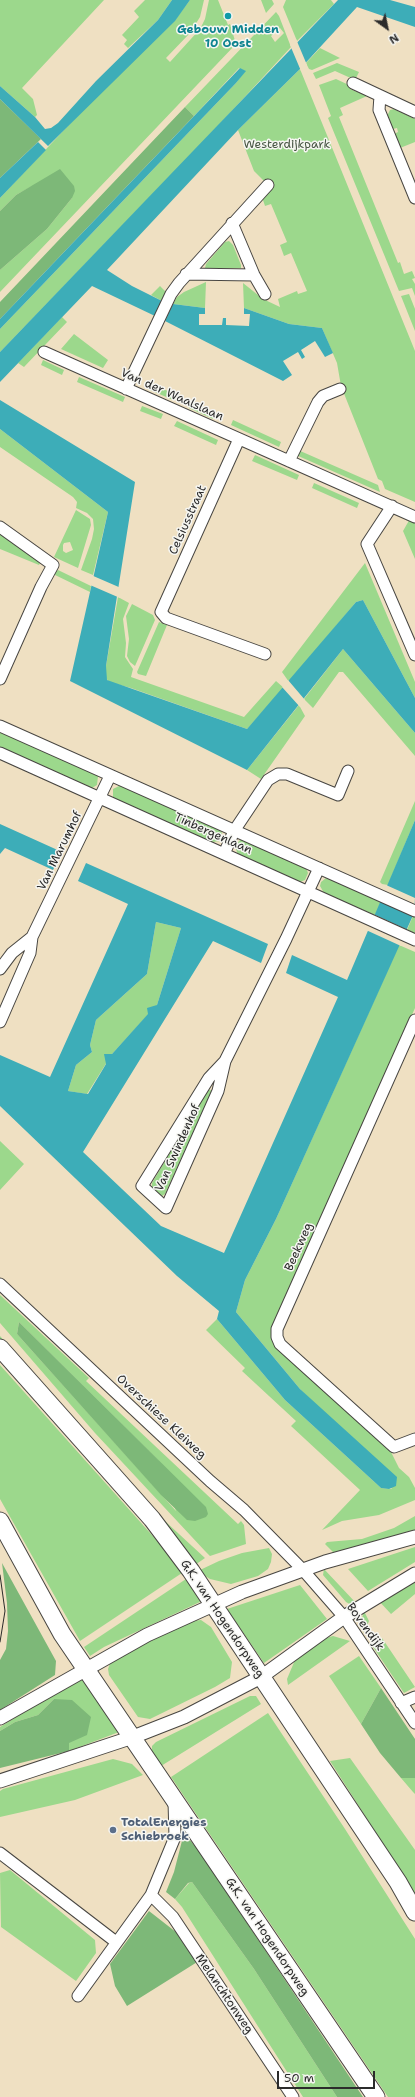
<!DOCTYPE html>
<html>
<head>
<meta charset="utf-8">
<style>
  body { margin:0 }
  #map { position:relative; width:415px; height:2097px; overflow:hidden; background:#efe0c2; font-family:"Shantell Sans",sans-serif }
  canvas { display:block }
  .north { position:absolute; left:367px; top:8px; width:40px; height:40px; -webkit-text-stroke:3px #f6f6f2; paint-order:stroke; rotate:147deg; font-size:11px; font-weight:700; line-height:16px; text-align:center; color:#2b2b2b }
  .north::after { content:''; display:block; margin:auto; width:14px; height:18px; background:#2b2b2b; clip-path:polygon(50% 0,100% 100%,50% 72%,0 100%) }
  .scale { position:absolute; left:277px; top:2071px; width:98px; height:18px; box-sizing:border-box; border:2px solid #2b2b2b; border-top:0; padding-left:5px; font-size:12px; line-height:14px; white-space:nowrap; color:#2b2b2b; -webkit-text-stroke:3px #f6f6f2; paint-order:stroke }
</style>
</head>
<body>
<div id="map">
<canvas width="415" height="2097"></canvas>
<div class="north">N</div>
<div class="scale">50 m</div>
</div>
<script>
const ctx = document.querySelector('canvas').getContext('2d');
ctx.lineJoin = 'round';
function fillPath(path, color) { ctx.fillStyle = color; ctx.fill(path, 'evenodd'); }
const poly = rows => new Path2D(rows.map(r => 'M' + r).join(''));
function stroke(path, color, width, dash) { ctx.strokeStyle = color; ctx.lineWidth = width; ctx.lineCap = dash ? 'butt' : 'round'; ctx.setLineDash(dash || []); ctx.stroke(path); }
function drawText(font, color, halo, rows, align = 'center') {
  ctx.font = font + ' "Shantell Sans",sans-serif'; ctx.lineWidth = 3; ctx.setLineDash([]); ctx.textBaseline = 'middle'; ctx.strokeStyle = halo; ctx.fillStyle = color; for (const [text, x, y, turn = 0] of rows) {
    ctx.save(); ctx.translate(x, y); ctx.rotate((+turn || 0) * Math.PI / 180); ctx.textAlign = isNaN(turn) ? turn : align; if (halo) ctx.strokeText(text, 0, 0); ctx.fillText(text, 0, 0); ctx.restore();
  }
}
const green = poly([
  [0,0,104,0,22,88,33,99,37,115,35,117,0,86],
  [145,0,172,0,158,20,128,48,124,44,127,40,122,35,139,17,134,11],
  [190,0,204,0,200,17,190,33,166,58,170,62,200,29,205,19,209,0,218,0,228,25,230,24,236,44,0,292,0,270,47,229,72,198,32,186,16,195,0,211,0,198,98,94,175,20],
  [261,0,272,0,274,4,266,13],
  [286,0,331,0,334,4,297,41,283,7],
  [276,12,279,16,291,47,203,142,0,352,0,329,236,83,245,71,239,68,194,116,185,107],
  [280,28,284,33,275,42,271,36],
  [320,48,340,58,312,70,309,69,306,63],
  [337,63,359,72,355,80,335,71,316,79,313,73],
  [300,69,415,351,415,502,385,489,382,481,378,479,341,386,337,363,322,328,289,324,244,308,243,283,263,299,280,307,278,299,297,291,298,294,307,291,291,253,284,256,280,245,287,242,271,204,265,206,262,197,271,188,254,171,238,130],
  [336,79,351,86,350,89,367,96,340,108,343,115,339,117,398,263,400,262,404,274,412,271,415,278,412,279,415,284,415,296,412,288,399,291,328,118,331,116,319,85],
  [394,109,415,119,415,142,400,148,394,134,398,132,397,128,393,129,387,116,390,110],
  [229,241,233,245,241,265,241,268,205,268,206,264,225,242],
  [206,282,205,308,173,304,177,297,184,292],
  [160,286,166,292,162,301,151,295],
  [409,294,415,309,415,331,401,296],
  [62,317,67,322,24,367,18,363],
  [74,334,108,360,103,368,61,349],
  [43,360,64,370,62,375,41,365],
  [79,377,125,397,123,402,77,382],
  [151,384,175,394,173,400,148,389],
  [191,402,216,413,213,419,189,408],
  [142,406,163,414,161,419,140,411],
  [233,420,281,442,279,447,231,425],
  [177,421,218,440,216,445,174,426],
  [0,429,108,512,93,575,81,570,92,539,94,529,93,519,87,513,76,508,77,502,73,497,0,447],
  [298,450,378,485,380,492,296,455],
  [255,455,299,475,297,480,252,461],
  [314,483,359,503,357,508,312,488],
  [76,510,90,519,91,525,78,568,54,557],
  [70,542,73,550,66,553,63,551,63,545,64,543],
  [415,510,415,559,403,531],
  [0,534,41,561,39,565,0,549],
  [365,563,415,682,415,698,363,600,356,602,289,682,282,672],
  [58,570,91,586,90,592,53,574],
  [118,597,129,603,123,619,126,643,125,657,133,669,131,677,244,717,276,681,284,688,247,729,131,688,109,682,105,677,106,666],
  [132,604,153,615,155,620,135,666,130,662,127,656,129,639,126,616],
  [159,622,167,625,146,676,138,674,137,672],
  [343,649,415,733,415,756,343,672,339,672,313,708,304,699],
  [299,705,305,716,261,779,247,770],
  [0,731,96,773,98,776,97,785,92,788,89,788,0,747],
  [121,785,219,829,222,833,220,841,212,842,116,800,113,797,113,789],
  [415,801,415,820,388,885,382,884,380,882],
  [240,840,245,840,306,868,308,873,305,880,300,882,238,855,235,846],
  [326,878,332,879,381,902,375,915,324,893,320,886,321,882],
  [413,916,415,917,415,933,407,930],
  [156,922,181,928,157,1005,112,1054,87,1094,68,1091,76,1065,92,1052,90,1045,96,1020,147,974],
  [399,945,415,952,415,1008,271,1333,272,1341,277,1347,391,1452,399,1468,409,1477,415,1488,415,1500,379,1515,342,1521,322,1530,360,1490,291,1426,296,1421,242,1371,245,1368,206,1330,217,1319,285,1400,381,1488,392,1489,300,1389,236,1312,245,1280,276,1219],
  [208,1089,212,1091,165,1194,162,1196,158,1195,152,1190,152,1183],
  [0,1141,24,1164,0,1190],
  [0,1295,89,1378,86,1381,238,1524,241,1521,244,1525,246,1544,210,1556,205,1551,95,1433,0,1323],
  [19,1322,158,1460,176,1511,17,1334],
  [0,1336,166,1522,205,1558,195,1565,0,1343],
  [0,1365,168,1553,182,1573,80,1641,0,1499],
  [415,1516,415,1531,335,1554,325,1544,327,1542,362,1539,394,1528],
  [415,1547,415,1562,368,1591,348,1569],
  [269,1548,272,1554,271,1562,268,1569,258,1576,231,1584,210,1579,202,1574,200,1570,219,1561,242,1553],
  [324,1569,356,1603,353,1606,346,1602,323,1575],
  [415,1578,415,1594,391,1614,378,1600],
  [186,1579,202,1601,104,1647,90,1656,84,1647],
  [300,1585,327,1619,264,1663,227,1609],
  [364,1611,369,1621,364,1633,361,1622],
  [201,1620,211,1627,232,1662,230,1678,215,1687,150,1719,138,1717,109,1675,108,1669,111,1661,119,1655,191,1621],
  [333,1636,350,1641,288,1685,287,1679,295,1660,323,1639],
  [382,1638,415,1687,404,1693,371,1644],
  [359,1656,381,1688,361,1724,329,1676],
  [83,1675,119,1732,69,1751,69,1744,54,1699,38,1715,15,1722,0,1731,0,1727],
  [250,1696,256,1696,261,1704,161,1766,152,1751,152,1746,156,1742],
  [268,1713,345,1829,415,1939,415,2097,388,2097,171,1777],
  [350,1758,415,1850,415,1894,330,1761],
  [113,1759,132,1764,143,1775,75,1800,0,1817,0,1791,3,1789],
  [401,1778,415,1778,415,1794,413,1792],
  [10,1870,95,1940,96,1953,76,1981,1,1927,0,1873],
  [192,1882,254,1969,337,2097,303,2097,182,1907,175,1899,189,1883]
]);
const forest = poly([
  [0,99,41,139,0,178],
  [185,107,194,116,0,319,0,302],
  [60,169,74,186,75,191,72,198,47,229,0,270,0,211,16,195],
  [19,1322,206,1507,208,1514,206,1517,195,1521,187,1520,161,1495,17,1334],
  [2,1563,56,1661,55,1675,0,1710,0,1660,6,1649,8,1631,7,1603],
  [381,1688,415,1739,415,1778,401,1778,380,1753,361,1724],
  [54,1699,72,1700,91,1717,87,1735,69,1743,69,1751,0,1768,0,1731,15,1722,38,1715],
  [184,1833,199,1851,363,2097,337,2097,254,1969,192,1882,188,1883,175,1899,166,1892,174,1872],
  [149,1911,181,1936,202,1959,127,2006,115,1986,110,1964]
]);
const water = poly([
  [172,0,190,0,175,21,48,146,0,99,0,86,35,117,45,129,51,128,58,123,96,81,158,20],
  [338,0,390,0,415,7,415,27,357,7,300,69,238,130,107,270,132,286,162,301,155,316,92,286,0,382,0,352],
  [240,68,246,71,236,83,0,329,0,319],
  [38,142,46,150,0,198,0,178],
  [173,304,205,308,205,314,199,314,199,325,222,325,223,318,226,318,226,325,249,326,250,314,244,314,244,308,289,324,322,328,333,353,325,357,315,341,301,350,305,357,302,359,298,352,283,361,292,375,283,381,165,321],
  [0,400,135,482,106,666,107,680,247,729,356,602,363,600,415,698,415,733,343,649,247,770,70,681,108,512,0,429],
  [415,820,415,911,276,1219,245,1280,236,1312,300,1389,397,1477,396,1486,389,1489,381,1488,285,1400,217,1319,219,1311,177,1276,0,1106,0,1055,50,1077,128,904,78,881,86,863,268,944,261,963,213,941,83,1152,161,1226,224,1253,338,997,286,973,292,955,347,980],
  [156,922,181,928,157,1005,147,1008,148,1014,112,1054,104,1054,106,1064,88,1094,68,1091,76,1065,92,1052,90,1045,96,1020,147,974],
  [0,824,62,852,53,870,5,848,0,854]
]);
const pier = poly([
  [296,39,307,65,301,71,290,45],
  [91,575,121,588,120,598,90,585],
  [288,680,305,700,300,707,282,687],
  [386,885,415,898,414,917,379,901],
  [373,914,408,930,401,946,366,930]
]);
const minor = poly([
  [353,83,415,112],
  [380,96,379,110,415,198],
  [232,223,254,275,265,294],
  [186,274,254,275],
  [44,352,415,517],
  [126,389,171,294,179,283,268,185],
  [239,439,161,612,166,618,265,654],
  [289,461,318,402,323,396,340,389],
  [392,506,367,544,415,655],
  [0,527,53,565,41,587,0,679],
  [0,726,415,911],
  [0,753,415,940],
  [224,854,234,831,268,780,278,774,287,774,338,795,348,771],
  [0,969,12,953,32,937],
  [415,1020,277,1329,277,1337,280,1344,394,1447,415,1439],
  [0,1022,30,953,32,937,110,776],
  [225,1061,209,1078,142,1186,166,1208,218,1091,225,1061,286,939,319,868],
  [0,1284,210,1481,244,1510,303,1570,344,1617,415,1723],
  [401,1703,415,1697],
  [0,1853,116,1942],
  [151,1895,175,1837,174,1801],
  [78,1996,151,1895,173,1917,293,2097]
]);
const tertiary = poly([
  [0,1718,147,1635,242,1592,325,1562,415,1537],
  [0,1781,133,1737,184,1717,261,1677,344,1617,415,1574]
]);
const primary = poly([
  [0,1348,152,1519,191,1571,398,1882,415,1912],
  [0,1521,62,1634,376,2097]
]);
const tram = poly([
  [0,1575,5,1611,0,1642]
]);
const markers = [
  [228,16,4,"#0f9aa8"],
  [113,1830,4,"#5c6f8a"]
];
const cultureNames = [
  ["Gebouw Midden",228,30],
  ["10 Oost",228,44]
];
const parkNames = [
  ["Westerdijkpark",287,145]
];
const streetNames = [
  ["Van der Waalslaan",172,395,24],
  ["Celsiusstraat",188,520,-66],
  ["Tinbergenlaan",213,834,24],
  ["Van Marumhof",60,851,-64],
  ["Van Swindenhof",178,1148,-66],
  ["Beekweg",299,1247,-66],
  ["Overschiese Kleiweg",161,1417,43],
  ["G.K. van Hogendorpweg",222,1619,56],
  ["Bovendijk",365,1627,54],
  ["G.K. van Hogendorpweg",267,1937,56],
  ["Melanchtonweg",224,1994,56]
];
const serviceNames = [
  ["TotalEnergies",121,1823],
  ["Schiebroek",121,1837]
];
fillPath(green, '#9cd88c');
fillPath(forest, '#7db878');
fillPath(water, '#3dadb8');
fillPath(pier, '#efe0c2');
stroke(minor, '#484642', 13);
stroke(tertiary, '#484642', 15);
stroke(primary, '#484642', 19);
stroke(minor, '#fff', 11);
stroke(tertiary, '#fff', 13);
stroke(primary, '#fff', 17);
stroke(tram, '#2b2b2b', 1);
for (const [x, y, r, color] of markers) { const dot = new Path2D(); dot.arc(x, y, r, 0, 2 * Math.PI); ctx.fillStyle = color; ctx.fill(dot); stroke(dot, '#f6f6f2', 1.5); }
drawText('bold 12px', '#0d838f', '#f6f6f2', cultureNames);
drawText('12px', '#475643', '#f6f6f2', parkNames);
drawText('12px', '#2b2b2b', '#f6f6f2', streetNames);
drawText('bold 12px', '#4e5e75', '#f6f6f2', serviceNames, 'left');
</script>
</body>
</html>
